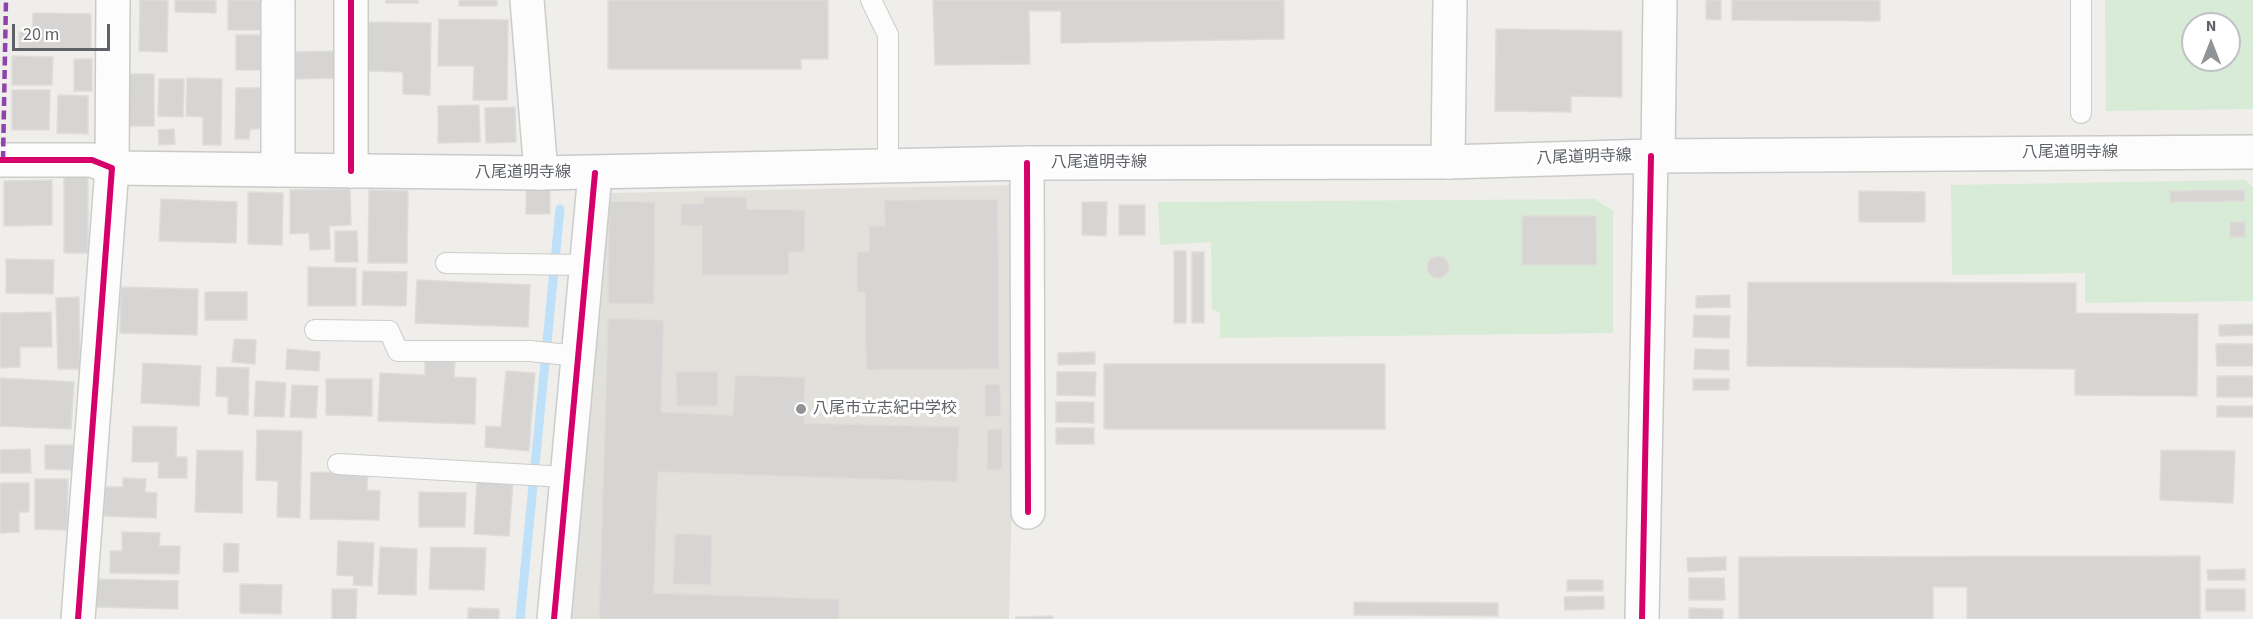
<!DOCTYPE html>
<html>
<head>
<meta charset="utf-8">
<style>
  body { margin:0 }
  #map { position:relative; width:2253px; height:619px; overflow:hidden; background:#efeeea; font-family:"Source Sans 3",sans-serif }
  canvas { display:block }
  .north { position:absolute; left:2181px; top:12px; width:60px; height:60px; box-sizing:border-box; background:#fff; border:2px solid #bfc1c3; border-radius:50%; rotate:0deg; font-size:16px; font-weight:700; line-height:24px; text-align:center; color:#5f6368 }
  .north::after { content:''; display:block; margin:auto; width:21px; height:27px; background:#919496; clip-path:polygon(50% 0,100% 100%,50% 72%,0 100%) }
  .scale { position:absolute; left:12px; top:24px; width:98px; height:27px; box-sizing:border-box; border:3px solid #5f6368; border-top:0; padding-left:8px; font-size:18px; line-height:21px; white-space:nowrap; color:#5f6368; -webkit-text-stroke:4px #fff; paint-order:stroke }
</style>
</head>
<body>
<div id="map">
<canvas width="2253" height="619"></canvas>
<div class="north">N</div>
<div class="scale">20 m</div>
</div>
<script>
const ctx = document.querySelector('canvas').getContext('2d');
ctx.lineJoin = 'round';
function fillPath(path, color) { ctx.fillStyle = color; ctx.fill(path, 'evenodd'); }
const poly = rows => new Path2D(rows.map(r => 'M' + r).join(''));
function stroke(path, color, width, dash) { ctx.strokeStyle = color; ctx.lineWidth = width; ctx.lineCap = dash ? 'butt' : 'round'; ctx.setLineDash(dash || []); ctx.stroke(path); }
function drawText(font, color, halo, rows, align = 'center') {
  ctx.font = font + ' "Source Sans 3","Noto Sans JP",sans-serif'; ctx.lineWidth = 6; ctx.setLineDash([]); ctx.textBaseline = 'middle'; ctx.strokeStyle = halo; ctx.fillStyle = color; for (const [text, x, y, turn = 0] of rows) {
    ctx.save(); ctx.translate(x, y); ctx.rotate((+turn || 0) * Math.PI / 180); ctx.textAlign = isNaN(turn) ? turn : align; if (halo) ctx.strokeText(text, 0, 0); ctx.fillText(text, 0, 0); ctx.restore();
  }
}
const education = poly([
  [1019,185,1009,619,568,619,607,199,611,193]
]);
const green = poly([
  [2105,0,2253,0,2253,109,2106,111],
  [2193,24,2229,24,2229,60,2193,60],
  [2245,180,2253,187,2253,301,2085,303,2085,273,1952,275,1951,185],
  [1595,199,1613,211,1613,333,1220,338,1220,313,1212,309,1211,242,1160,245,1158,202]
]);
const stream = poly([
  [520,619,560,209]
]);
const building = poly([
  [140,0,168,0,167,52,139,51,140,0],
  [175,0,216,0,216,13,175,12,175,0],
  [228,0,264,0,264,30,228,30,228,0],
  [386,0,418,0,418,3,386,3,386,0],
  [459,0,497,0,497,6,459,6,459,0],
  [608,0,828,0,828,59,801,59,801,69,608,69,608,0],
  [933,0,1284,0,1284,39,1061,43,1061,11,1029,11,1030,64,935,65,933,0],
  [1706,0,1721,0,1721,20,1706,19,1706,0],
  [1732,0,1880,0,1880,21,1732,20,1732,0],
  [33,13,91,14,91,50,19,50,19,32,32,32,33,13],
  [439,19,508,20,507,100,473,100,474,66,438,66,439,19],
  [368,22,431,23,430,95,403,94,403,72,367,71,368,22],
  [1496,29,1622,31,1622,97,1571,96,1571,112,1495,111,1496,29],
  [236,35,263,35,262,70,236,70,236,35],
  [336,51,337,78,294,79,293,52,336,51],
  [12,56,53,57,52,85,12,85,12,56],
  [74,59,92,59,92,91,74,91,74,59],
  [123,74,154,74,154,126,123,126,123,74],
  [187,78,222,79,221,145,203,145,203,117,186,116,187,78],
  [159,79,184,79,183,117,158,116,159,79],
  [236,88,262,88,262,129,250,129,249,139,235,139,236,88],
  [12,90,50,90,49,130,12,130,12,90],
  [58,95,88,96,88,134,57,133,58,95],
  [479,105,480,142,438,143,438,106,479,105],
  [515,107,516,142,486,143,485,108,515,107],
  [174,129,175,144,159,145,158,130,174,129],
  [64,175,88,175,88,253,64,253,64,175],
  [52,180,52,225,4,226,4,181,52,180],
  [350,189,351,225,329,226,330,249,310,250,309,233,290,234,290,190,350,189],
  [526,189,550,189,550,214,526,214,526,189],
  [369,190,408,191,407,263,368,263,369,190],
  [2244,190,2245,201,2170,202,2170,191,2244,190],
  [1859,191,1925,192,1925,222,1859,222,1859,191],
  [248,192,283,193,282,245,248,244,248,192],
  [703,197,747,197,747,209,805,210,805,252,789,252,789,275,702,275,702,226,681,226,681,204,703,204,703,197],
  [161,199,237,202,236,243,159,241,161,199],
  [998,199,999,369,866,370,865,292,857,292,857,252,869,252,869,226,885,226,884,200,998,199],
  [609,201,655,202,654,304,608,304,609,201],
  [1082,202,1107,202,1106,236,1082,235,1082,202],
  [1119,205,1145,205,1145,235,1119,235,1119,205],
  [1522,216,1596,216,1597,265,1522,265,1522,216],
  [2230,222,2245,222,2245,237,2230,237,2230,222],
  [335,231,357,231,358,262,335,262,335,231],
  [1174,251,1186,251,1186,323,1174,323,1174,251],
  [1192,252,1204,252,1204,323,1192,323,1192,252],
  '1427 267a11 11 0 1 1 22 0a11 11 0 1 1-22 0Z',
  [6,259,54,260,53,294,6,293,6,259],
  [308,267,356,268,356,306,308,306,308,267],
  [363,271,407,272,406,306,362,305,363,271],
  [417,280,530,285,528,327,415,323,417,280],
  [1748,282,2076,283,2076,313,2198,314,2197,396,2075,395,2075,369,1747,366,1748,282],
  [121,287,198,289,197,335,120,333,121,287],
  [205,292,247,292,247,320,205,320,205,292],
  [1730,295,1730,307,1696,308,1696,296,1730,295],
  [79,297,80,369,58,369,56,298,79,297],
  [51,312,52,347,20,347,20,367,0,368,0,313,51,312],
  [1694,315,1730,316,1729,338,1693,337,1694,315],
  [608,318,664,320,661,412,733,415,735,375,805,377,804,423,959,427,957,482,658,472,654,593,839,599,839,619,599,619,608,318],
  [2253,324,2253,335,2219,336,2219,325,2253,324],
  [234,339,256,340,255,364,232,362,234,339],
  [2216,344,2253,344,2253,366,2217,366,2216,344],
  [287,349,320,352,319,371,286,369,287,349],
  [1695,349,1729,350,1729,370,1694,369,1695,349],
  [1095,352,1095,364,1058,365,1058,353,1095,352],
  [425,360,455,361,454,377,476,378,475,424,378,421,380,373,425,375,425,360],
  [143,363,201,366,199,406,141,403,143,363],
  [1104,364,1385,364,1385,429,1104,429,1104,364],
  [217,367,249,368,248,415,228,414,228,397,216,396,217,367],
  [506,371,535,373,529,451,485,447,486,426,501,427,506,371],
  [718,371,718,406,677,406,676,372,718,371],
  [1057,372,1096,372,1095,396,1057,395,1057,372],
  [2217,376,2253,376,2253,397,2217,397,2217,376],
  [0,378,74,382,71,429,0,426,0,378],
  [326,379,372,379,372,416,326,415,326,379],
  [1693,379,1729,379,1729,390,1693,390,1693,379],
  [256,381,286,383,284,417,254,416,256,381],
  [985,384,1000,384,1001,416,985,417,985,384],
  [292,385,318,386,316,418,290,417,292,385],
  [1056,402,1094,402,1094,423,1056,422,1056,402],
  [2217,406,2253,406,2253,417,2217,417,2217,406],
  [133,426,177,427,176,457,187,457,187,478,158,478,159,462,132,462,133,426],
  [1056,428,1094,428,1094,444,1056,444,1056,428],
  [987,429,1002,429,1002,470,987,470,987,429],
  [257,430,302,431,300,518,277,517,278,481,256,480,257,430],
  [45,445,73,445,72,470,45,469,45,445],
  [30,449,31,473,0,473,0,450,30,449],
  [197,450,243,451,242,513,195,512,197,450],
  [2161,450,2235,451,2233,503,2160,500,2161,450],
  [311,472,368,473,367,490,380,491,379,520,310,519,311,472],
  [123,478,146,479,145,492,157,493,156,518,104,516,105,487,123,487,123,478],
  [35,479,68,479,67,530,35,529,35,479],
  [477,480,513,482,509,536,474,534,477,480],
  [0,483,29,483,29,512,19,512,19,532,0,533,0,483],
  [419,492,466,493,465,527,419,527,419,492],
  [122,532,160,533,159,546,180,546,179,574,110,573,110,551,122,551,122,532],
  [675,533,712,535,711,585,673,584,675,533],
  [338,541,374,543,372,586,353,585,354,576,337,575,338,541],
  [224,543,239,544,238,572,223,572,224,543],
  [380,547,417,549,416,595,378,594,380,547],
  [431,547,486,548,484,590,429,589,431,547],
  [2200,556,2200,619,1967,619,1967,587,1933,587,1933,619,1739,619,1739,557,2200,556],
  [1726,557,1726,570,1688,572,1687,558,1726,557],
  [2245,569,2245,580,2208,580,2207,570,2245,569],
  [1689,578,1724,578,1725,600,1689,600,1689,578],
  [96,579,178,581,178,609,95,607,96,579],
  [1567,580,1603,580,1603,591,1567,591,1567,580],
  [240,584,282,585,281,614,240,613,240,584],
  [332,589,357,589,356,619,332,619,332,589],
  [2206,589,2245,589,2245,611,2206,611,2206,589],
  [1604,596,1604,609,1565,610,1564,597,1604,596],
  [1354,602,1498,603,1498,616,1354,615,1354,602],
  [468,608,499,609,499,619,468,619,468,608],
  [1689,608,1723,609,1723,619,1689,619,1689,608],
  [1053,616,1053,619,1016,619,1016,617,1053,616]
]);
const lane = poly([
  [871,0,888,35,888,166],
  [2081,0,2081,113],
  [446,263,586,265],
  [315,330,389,331,398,351,530,351,578,356],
  [338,464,566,477]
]);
const street = poly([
  [527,0,541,173],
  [278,4,278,170],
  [0,160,92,160,112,168,78,619],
  [1448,162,1450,0],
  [1027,163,1028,512],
  [351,171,351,0],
  [554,619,595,173]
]);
const secondary = poly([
  [113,0,112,168,541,173,1027,163,1448,162,1651,156,2253,152],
  [1658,156,1660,0],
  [1642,619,1651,156]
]);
const quiet = poly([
  [3,160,6,0]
]);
const cycleway = poly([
  [0,160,92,160,112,168,78,619],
  [1027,163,1028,512],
  [351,171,351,0],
  [554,619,595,173],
  [1642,619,1651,156]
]);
const markers = [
  [801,409,6,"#919496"]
];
const streetNames = [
  ["八尾道明寺線",2070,153],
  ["八尾道明寺線",1584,158,-2],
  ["八尾道明寺線",1099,163],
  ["八尾道明寺線",523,173]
];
const poiNames = [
  ["八尾市立志紀中学校",813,409]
];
fillPath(education, '#e2e0da');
fillPath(green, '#d8ebd6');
stroke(stream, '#bfe0f9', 9);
fillPath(building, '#d6d5d3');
stroke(building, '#deddd9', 1.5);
stroke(lane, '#cbcccc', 22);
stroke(street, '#cbcccc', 36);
stroke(secondary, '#cacacb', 36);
stroke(lane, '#fdfcfc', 20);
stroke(street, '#fdfcfc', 33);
stroke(secondary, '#fdfcfc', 33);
stroke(quiet, '#8e44ad', 4.5, [9, 4.5]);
stroke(cycleway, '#d6006c', 6);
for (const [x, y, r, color] of markers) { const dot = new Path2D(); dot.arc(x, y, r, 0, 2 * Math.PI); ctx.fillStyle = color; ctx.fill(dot); stroke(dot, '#fff', 2); }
drawText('16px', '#5f6368', '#fff', streetNames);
drawText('16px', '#5f6368', '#fff', poiNames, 'left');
</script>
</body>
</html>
